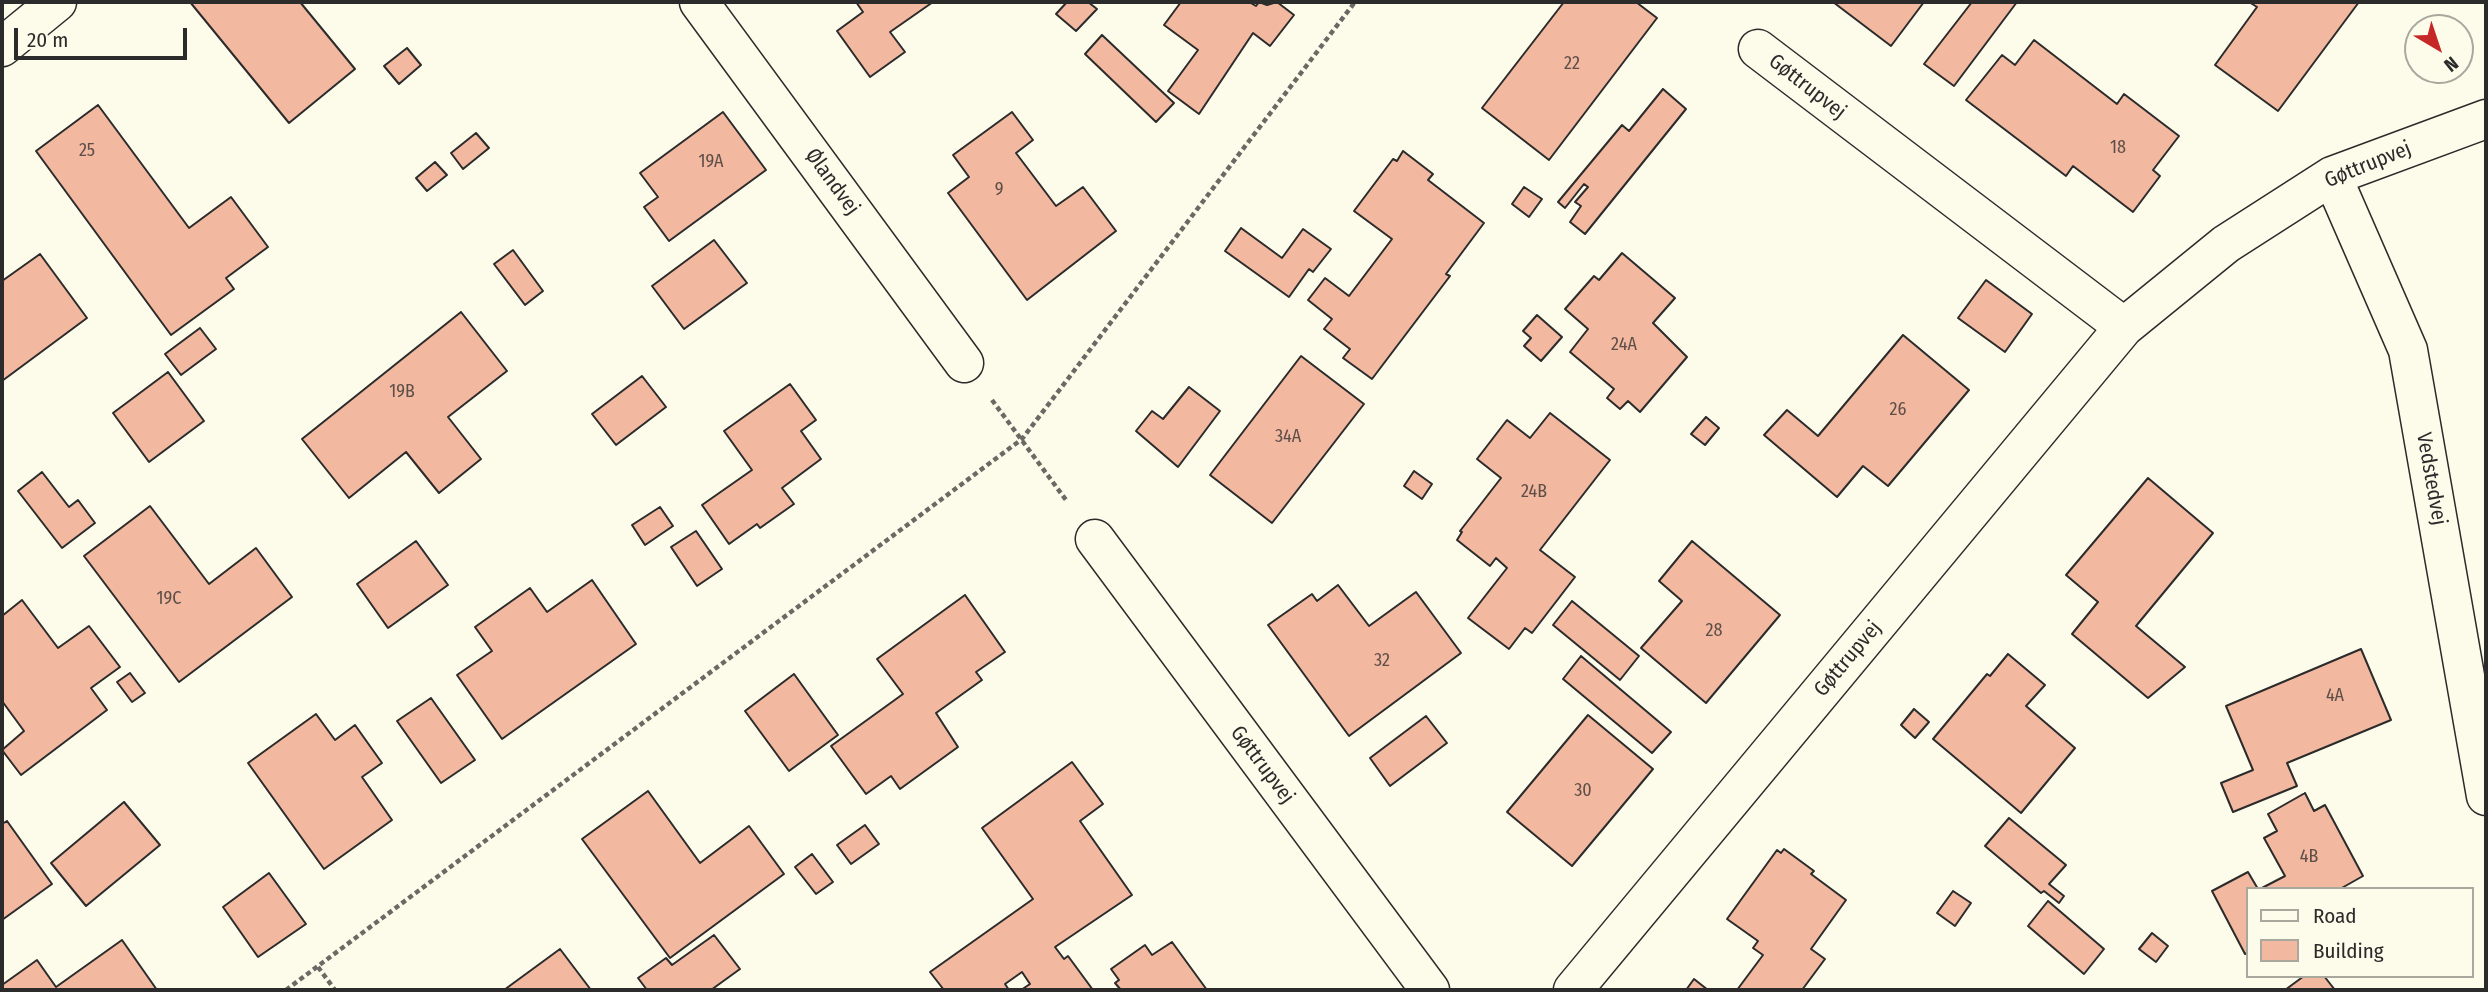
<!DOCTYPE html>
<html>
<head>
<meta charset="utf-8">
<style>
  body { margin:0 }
  #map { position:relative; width:2488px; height:992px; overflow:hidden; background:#fdfbea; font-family:"Fira Sans Condensed",sans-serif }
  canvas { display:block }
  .frame { position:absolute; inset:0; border:4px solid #2b2b2b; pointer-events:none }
  .legend { position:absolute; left:2246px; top:887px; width:228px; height:91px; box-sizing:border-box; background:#fdfbea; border:2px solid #a9a89e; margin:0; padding:9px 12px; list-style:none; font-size:21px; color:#2b2b2b }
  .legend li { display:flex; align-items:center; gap:14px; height:35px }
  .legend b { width:35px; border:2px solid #a9a89e }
  .north { position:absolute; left:2404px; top:14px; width:70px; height:70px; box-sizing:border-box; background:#fdfbea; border:2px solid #a9a89e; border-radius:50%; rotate:141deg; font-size:19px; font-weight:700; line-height:28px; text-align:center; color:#2b2b2b }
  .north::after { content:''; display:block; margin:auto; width:24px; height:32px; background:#c62828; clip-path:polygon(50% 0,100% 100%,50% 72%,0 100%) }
  .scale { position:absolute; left:14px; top:28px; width:173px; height:32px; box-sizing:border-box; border:4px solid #2b2b2b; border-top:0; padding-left:9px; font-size:21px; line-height:24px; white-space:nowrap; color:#2b2b2b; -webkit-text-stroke:5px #fdfbea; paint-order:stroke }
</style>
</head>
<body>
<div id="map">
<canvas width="2488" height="992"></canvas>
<div class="frame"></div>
<ul class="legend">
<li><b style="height:9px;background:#fdfbea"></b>Road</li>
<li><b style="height:19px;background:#f2b8a0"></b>Building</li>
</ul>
<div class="north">N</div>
<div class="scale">20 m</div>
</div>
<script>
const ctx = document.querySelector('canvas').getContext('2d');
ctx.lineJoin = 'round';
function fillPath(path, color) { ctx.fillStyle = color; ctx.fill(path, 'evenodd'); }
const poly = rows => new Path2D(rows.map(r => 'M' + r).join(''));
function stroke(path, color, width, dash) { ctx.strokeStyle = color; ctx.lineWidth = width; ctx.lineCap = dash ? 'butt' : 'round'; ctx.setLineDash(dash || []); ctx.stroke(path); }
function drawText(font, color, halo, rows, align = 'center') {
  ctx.font = font + ' "Fira Sans Condensed",sans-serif'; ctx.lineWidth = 5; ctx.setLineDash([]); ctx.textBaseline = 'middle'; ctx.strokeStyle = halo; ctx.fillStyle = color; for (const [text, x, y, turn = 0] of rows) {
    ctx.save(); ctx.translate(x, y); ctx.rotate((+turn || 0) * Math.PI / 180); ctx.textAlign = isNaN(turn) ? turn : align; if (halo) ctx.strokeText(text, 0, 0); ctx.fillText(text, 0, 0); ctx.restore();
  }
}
const building = poly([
  [190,2,300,2,355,69,289,123,190,2],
  [856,2,933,2,890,32,905,52,870,77,837,31,863,12,856,2],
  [1067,2,1088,2,1097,9,1076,31,1056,14,1067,2],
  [1181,2,1249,2,1256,6,1259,2,1267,5,1277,2,1294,15,1270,46,1253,33,1199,114,1168,91,1198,50,1164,25,1181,2],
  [1564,2,1636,2,1657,18,1549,160,1482,108,1564,2],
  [1833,2,1924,2,1891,46,1833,2],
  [1972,2,2017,2,1954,86,1924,64,1972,2],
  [2249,2,2359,2,2278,111,2215,65,2257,7,2249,2],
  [1102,35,1174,103,1156,122,1085,54,1102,35],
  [2034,40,2117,104,2124,94,2179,136,2153,170,2160,176,2133,212,2073,166,2066,176,1966,100,2002,55,2015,65,2034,40],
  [407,48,421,65,399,84,384,66,407,48],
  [1663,89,1686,109,1585,234,1570,222,1581,206,1575,202,1588,187,1584,184,1565,208,1558,202,1622,125,1629,131,1663,89],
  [98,105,189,228,231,197,268,247,226,278,234,289,171,335,36,151,98,105],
  [723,112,766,170,669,241,644,207,658,197,640,173,723,112],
  [1012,112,1033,140,1016,153,1056,206,1083,187,1116,231,1027,300,948,193,969,177,953,155,1012,112],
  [476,133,489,148,463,169,451,153,476,133],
  [1403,151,1433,174,1428,180,1484,223,1446,274,1450,276,1372,379,1343,358,1350,349,1324,329,1332,319,1308,300,1325,278,1349,296,1392,239,1354,211,1393,159,1397,161,1403,151],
  [435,162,447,175,427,191,416,178,435,162],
  [1524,187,1542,199,1529,217,1512,204,1524,187],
  [1241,228,1282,258,1303,229,1331,249,1313,272,1309,269,1289,297,1225,251,1241,228],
  [714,240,747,283,684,329,652,286,714,240],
  [513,250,543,291,525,305,494,264,513,250],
  [1622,253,1675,298,1653,323,1687,357,1640,412,1628,401,1620,409,1607,398,1614,389,1570,352,1588,329,1565,309,1594,276,1599,280,1622,253],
  [40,254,87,318,2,381,2,281,40,254],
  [1986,280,2032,314,2005,352,1958,318,1986,280],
  [461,312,507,371,448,417,481,459,439,493,406,452,349,498,302,439,461,312],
  [1537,315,1562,337,1541,361,1524,346,1531,338,1523,331,1537,315],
  [200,328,216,349,181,375,165,354,200,328],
  [1903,335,1969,390,1888,486,1863,466,1837,497,1764,435,1787,410,1818,436,1903,335],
  [1301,356,1364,404,1272,523,1210,475,1301,356],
  [168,372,204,421,149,462,113,413,168,372],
  [642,376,666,407,616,445,592,414,642,376],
  [790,384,816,420,801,431,821,459,782,488,794,504,760,528,757,524,729,544,702,505,752,470,724,431,790,384],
  [1189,387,1220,411,1178,467,1136,431,1152,411,1163,419,1189,387],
  [1550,413,1610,460,1540,550,1575,577,1532,633,1525,628,1509,649,1468,618,1507,568,1496,558,1490,566,1457,540,1462,532,1460,531,1501,478,1477,459,1507,420,1530,438,1550,413],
  [1706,417,1719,428,1705,445,1691,434,1706,417],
  [1414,471,1432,484,1422,499,1404,486,1414,471],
  [42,472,69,507,78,500,95,523,62,548,18,491,42,472],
  [2148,478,2213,533,2136,626,2185,667,2148,698,2072,634,2098,602,2066,575,2148,478],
  [150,506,209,584,256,548,292,597,179,682,84,556,150,506],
  [660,507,673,526,645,545,632,525,660,507],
  [696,531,722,569,697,586,671,547,696,531],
  [416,541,448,585,388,628,357,584,416,541],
  [1692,541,1780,615,1706,703,1641,648,1682,601,1659,581,1692,541],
  [592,580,636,644,502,739,457,675,492,651,475,627,530,588,547,612,592,580],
  [1338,585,1369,626,1416,592,1461,653,1349,736,1268,625,1312,594,1317,601,1338,585],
  [965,595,1005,652,976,672,982,680,936,713,958,747,900,789,891,776,866,794,831,746,903,694,877,659,965,595],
  [22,600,58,648,89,626,120,667,91,688,107,710,21,775,2,750,24,731,2,701,2,616,22,600],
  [1572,601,1639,656,1620,680,1553,625,1572,601],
  [2361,649,2391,720,2287,763,2297,786,2233,812,2221,783,2253,770,2226,706,2361,649],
  [2008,654,2045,685,2026,706,2075,748,2021,813,1933,739,1987,674,1990,676,2008,654],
  [1581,656,1671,732,1652,753,1563,679,1581,656],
  [130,673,145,693,132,702,117,682,130,673],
  [794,674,838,735,789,771,745,711,794,674],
  [431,698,475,760,441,783,397,721,431,698],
  [1914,709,1929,722,1915,738,1901,725,1914,709],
  [316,714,335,740,355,725,382,763,362,777,392,820,324,869,248,763,316,714],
  [1588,715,1653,769,1572,866,1507,812,1588,715],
  [1426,716,1447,743,1390,786,1370,758,1426,716],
  [1072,762,1103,804,1080,821,1132,895,1055,947,1064,959,1068,956,1093,990,1021,990,1030,984,1022,972,1005,984,1009,990,944,990,930,972,1033,899,982,828,1072,762],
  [648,791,700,863,749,826,784,874,670,958,582,839,648,791],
  [2305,793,2314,811,2325,805,2363,876,2340,889,2260,889,2285,876,2264,838,2277,831,2268,814,2305,793],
  [124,802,160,845,86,906,51,863,124,802],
  [2009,818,2066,865,2049,884,2064,896,2059,903,2044,891,2041,893,1985,846,2009,818],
  [7,821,52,884,2,920,2,824,7,821],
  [865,825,879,844,851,864,837,845,865,825],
  [1784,849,1814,871,1811,874,1846,900,1811,949,1825,959,1802,990,1737,990,1763,955,1753,948,1758,941,1727,919,1777,850,1781,853,1784,849],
  [812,854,833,882,816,894,795,867,812,854],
  [2248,872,2258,889,2248,889,2248,953,2245,954,2212,891,2248,872],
  [269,873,306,924,258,957,223,907,269,873],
  [1953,891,1971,903,1955,926,1937,913,1953,891],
  [2048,901,2104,949,2084,974,2028,926,2048,901],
  [2152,933,2168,946,2156,962,2139,949,2152,933],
  [714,935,740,969,711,990,647,990,638,978,666,958,672,965,714,935],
  [122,940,157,990,2,990,2,985,37,960,56,987,122,940],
  [1172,942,1207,990,1121,990,1115,983,1119,980,1111,969,1145,945,1152,955,1172,942],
  [560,949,591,990,504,990,560,949],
  [2304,976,2324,976,2335,990,2285,990,2304,976],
  [1694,979,1708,990,1686,990,1694,979]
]);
const path = poly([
  [992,400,1066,500],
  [318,967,335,990],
  [286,990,1022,439,1355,2]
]);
const minor = poly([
  [699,2,964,363],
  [2,47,57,2],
  [1758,49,2124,327],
  [2332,176,2408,350,2486,796],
  [1095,539,1430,990],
  [1573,990,2124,327,2226,244,2332,176,2486,119]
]);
const numberNames = [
  ["22",1572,64],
  ["18",2118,148],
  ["25",87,151],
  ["19A",711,162],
  ["9",999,190],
  ["24A",1624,345],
  ["19B",402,392],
  ["26",1898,410],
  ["34A",1288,437],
  ["24B",1534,492],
  ["19C",169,599],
  ["28",1714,631],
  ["32",1382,661],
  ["4A",2335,696],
  ["30",1583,791],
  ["4B",2309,857]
];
const streetNames = [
  ["Gøttrupvej",1807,87,38],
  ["Gøttrupvej",2368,165,-22],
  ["Ølandvej",832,182,54],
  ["Vedstedvej",2431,479,80],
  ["Gøttrupvej",1848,659,-50],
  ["Gøttrupvej",1262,765,53]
];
fillPath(building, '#f2b8a0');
stroke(building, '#2b2b2b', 2);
stroke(minor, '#2b2b2b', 41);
stroke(path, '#6a6964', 4.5, [5, 3.5]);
stroke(minor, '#fdfbea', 38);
drawText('18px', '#5d4e48', null, numberNames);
drawText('21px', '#2b2b2b', '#fdfbea', streetNames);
</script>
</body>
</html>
